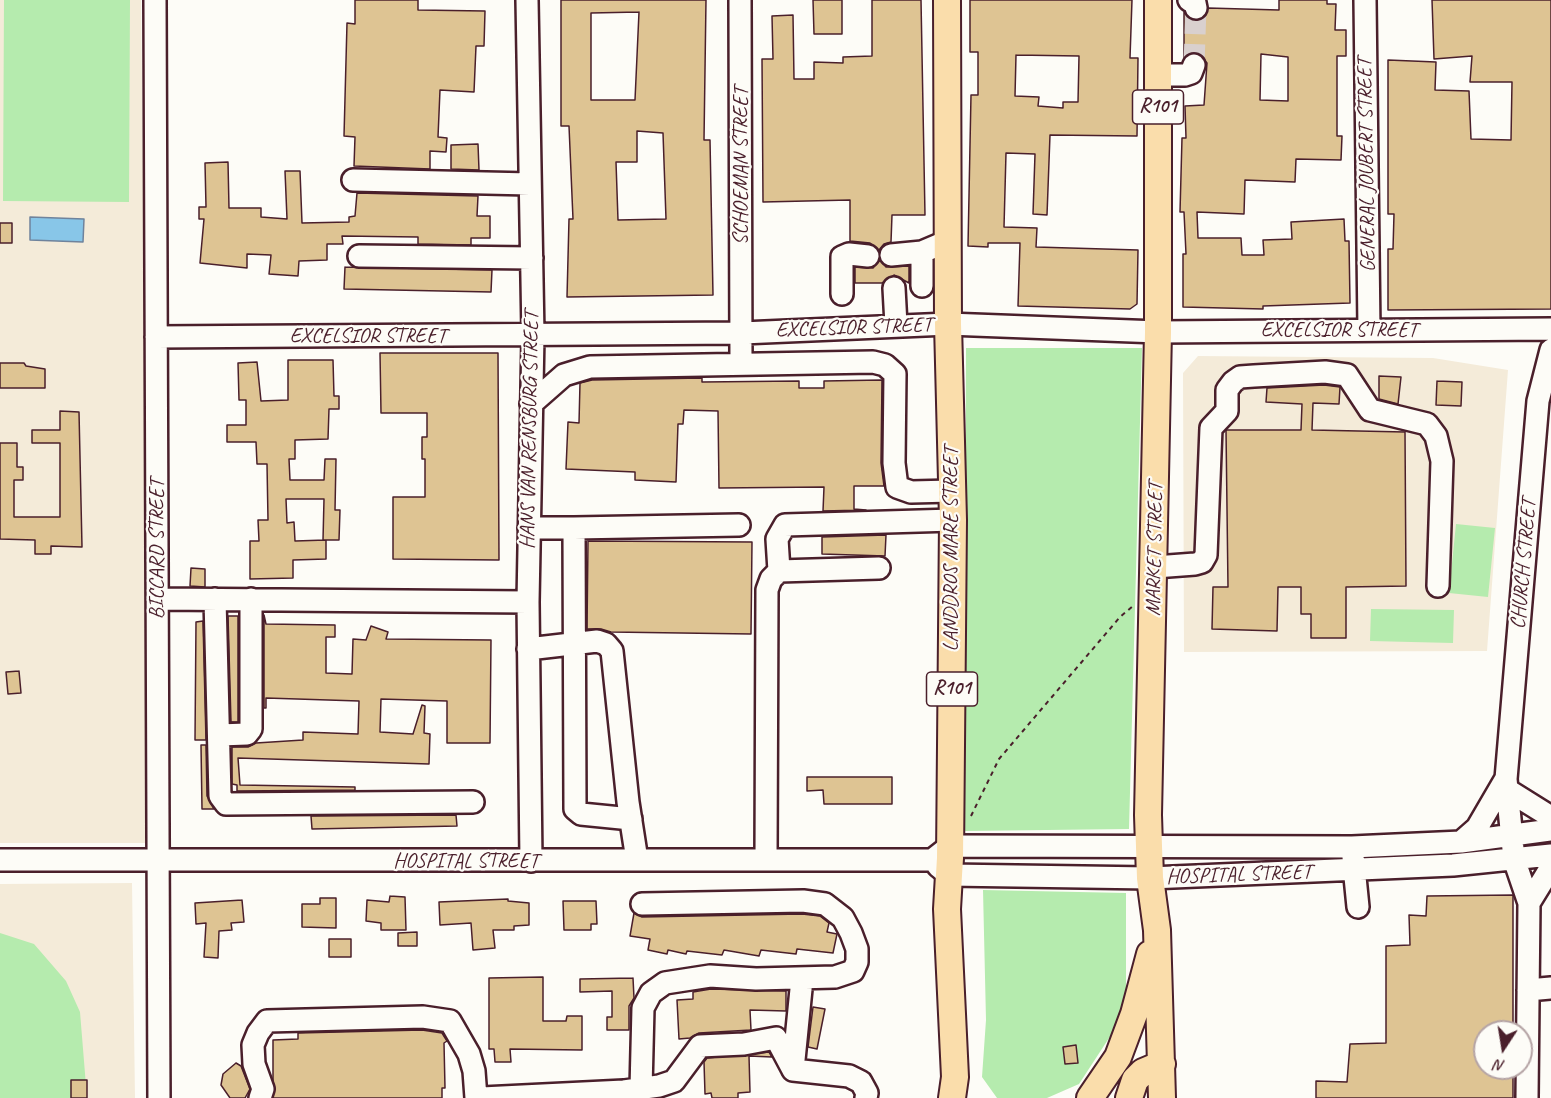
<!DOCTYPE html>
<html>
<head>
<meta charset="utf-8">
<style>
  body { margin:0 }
  #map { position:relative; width:1551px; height:1098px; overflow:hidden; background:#fdfcf7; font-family:Caveat,sans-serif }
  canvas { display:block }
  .north { position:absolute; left:1473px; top:1020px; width:60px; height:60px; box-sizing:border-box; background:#fdfcf7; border:2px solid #b5a4a5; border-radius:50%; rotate:192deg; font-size:16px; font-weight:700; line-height:24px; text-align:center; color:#4a1f2b }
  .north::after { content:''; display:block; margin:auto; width:21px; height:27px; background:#4a1f2b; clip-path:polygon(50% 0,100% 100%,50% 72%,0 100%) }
</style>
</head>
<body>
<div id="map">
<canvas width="1551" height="1098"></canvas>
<div class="north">N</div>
</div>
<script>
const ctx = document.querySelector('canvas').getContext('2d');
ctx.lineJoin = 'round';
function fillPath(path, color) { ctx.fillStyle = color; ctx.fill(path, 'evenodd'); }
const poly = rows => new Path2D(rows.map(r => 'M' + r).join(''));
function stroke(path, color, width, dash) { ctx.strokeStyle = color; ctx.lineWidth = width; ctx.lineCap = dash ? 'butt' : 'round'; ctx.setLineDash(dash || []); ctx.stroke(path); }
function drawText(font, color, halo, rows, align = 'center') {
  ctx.font = font + ' Caveat,sans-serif'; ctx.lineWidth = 4.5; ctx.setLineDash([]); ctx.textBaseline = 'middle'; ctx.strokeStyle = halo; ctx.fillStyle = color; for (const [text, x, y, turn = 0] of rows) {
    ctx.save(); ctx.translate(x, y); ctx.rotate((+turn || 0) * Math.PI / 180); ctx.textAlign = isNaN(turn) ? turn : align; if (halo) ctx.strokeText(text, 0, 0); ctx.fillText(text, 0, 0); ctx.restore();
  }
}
const built = poly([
  [0,0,141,0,151,843,0,843],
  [1198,356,1433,358,1508,370,1487,651,1184,652,1183,373],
  [132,883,135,1098,0,1098,0,884]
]);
const green = poly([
  [4,0,130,0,129,202,3,201],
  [966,348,1142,348,1129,829,965,831],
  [1456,524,1495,528,1488,597,1449,593],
  [1371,609,1454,610,1453,643,1370,641],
  [983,890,1126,893,1126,1012,1079,1084,1047,1098,997,1098,982,1077,986,1020],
  [0,933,34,944,66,981,80,1012,87,1098,0,1098]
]);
const water = poly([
  [30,217,84,219,83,242,30,240,30,217]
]);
const building = poly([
  [355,0,418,0,418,10,485,11,484,46,476,46,474,92,440,90,438,137,447,138,446,152,430,151,430,169,354,166,355,137,344,136,347,23,355,24,355,0],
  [561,0,706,0,704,140,710,140,713,295,567,297,569,219,573,219,569,126,561,126,561,0],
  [639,12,635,100,591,100,591,13,639,12],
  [637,131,663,133,666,219,618,220,616,162,637,162,637,131],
  [813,0,842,0,842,34,814,34,813,0],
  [872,0,921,0,925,215,892,215,891,242,884,244,879,250,870,243,850,241,850,200,763,202,762,59,773,59,772,16,793,15,794,79,814,79,814,62,843,63,843,57,872,56,872,0],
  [970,0,1132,0,1130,58,1138,58,1137,136,1050,135,1047,215,1033,214,1035,154,1006,153,1004,227,1037,228,1036,247,1138,250,1137,304,1130,309,1018,306,1020,243,988,243,988,247,968,246,971,95,978,95,978,52,970,52,970,0],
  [1016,55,1079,56,1078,102,1063,102,1063,108,1038,106,1039,97,1015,96,1016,55],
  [1279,0,1327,0,1327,4,1336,4,1335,30,1346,30,1346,56,1337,56,1337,136,1342,136,1341,160,1296,159,1295,182,1245,180,1244,214,1197,212,1198,238,1241,238,1242,255,1264,255,1263,240,1292,239,1291,222,1344,219,1345,241,1349,241,1350,303,1263,306,1263,309,1183,307,1183,254,1186,254,1184,212,1180,212,1182,138,1186,138,1185,106,1204,105,1207,63,1198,53,1191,53,1184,58,1184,12,1191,20,1198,21,1205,17,1208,8,1279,10,1279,0],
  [1261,54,1288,57,1288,101,1260,100,1261,54],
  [1432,0,1551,0,1551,309,1388,310,1388,249,1393,249,1394,214,1388,214,1388,60,1436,62,1435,90,1469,91,1471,139,1511,140,1512,82,1470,82,1472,56,1434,59,1432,0],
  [478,144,479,170,451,169,451,145,478,144],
  [228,162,229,208,261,208,261,217,287,219,285,171,300,171,302,223,349,222,349,217,355,216,357,193,478,196,477,216,490,216,490,238,471,238,471,245,418,244,418,237,342,236,343,244,327,244,327,260,299,261,298,276,269,274,271,255,247,254,247,268,200,263,204,219,199,219,199,207,206,207,205,163,228,162],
  [0,223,12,223,12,243,0,243,0,223],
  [880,260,886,267,909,266,909,283,894,275,882,283,855,283,855,267,873,268,880,260],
  [345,267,492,270,491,292,344,289,345,267],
  [380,353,498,353,499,560,393,559,393,497,425,497,425,459,422,459,422,437,427,437,427,413,381,413,380,353],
  [288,360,333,360,334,396,339,396,339,409,329,409,328,439,295,440,295,459,289,459,290,480,324,480,325,459,336,459,335,510,340,510,339,540,323,540,324,499,286,499,287,523,294,522,295,541,326,540,326,559,293,560,293,578,250,579,250,541,259,541,258,520,268,520,267,464,257,464,256,442,227,442,227,425,246,425,246,400,239,400,238,363,257,362,261,401,288,400,288,360],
  [0,363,24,363,26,366,45,369,45,388,0,388,0,363],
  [1379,376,1401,377,1398,404,1379,399,1379,376],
  [702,378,702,382,799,381,799,388,824,388,824,381,882,380,881,463,884,486,854,486,854,509,866,510,823,511,824,487,719,488,718,411,684,410,683,424,678,424,676,482,635,480,635,472,566,469,568,422,579,423,580,383,592,380,702,378],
  [1437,381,1462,382,1461,406,1436,405,1437,381],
  [1324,385,1340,387,1339,404,1313,403,1312,430,1405,432,1406,586,1346,587,1346,638,1311,638,1311,614,1301,614,1301,587,1278,587,1277,631,1212,629,1213,587,1228,587,1226,430,1301,430,1302,404,1266,402,1267,388,1324,385],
  [60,411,79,412,82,547,51,546,51,554,35,554,35,540,0,539,0,443,17,443,17,467,23,467,23,480,14,480,14,517,60,517,60,443,32,443,32,430,60,430,60,411],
  [886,535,885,556,822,554,822,537,886,535],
  [588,541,752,542,751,634,611,632,601,629,587,629,588,541],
  [191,568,205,569,205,587,190,586,191,568],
  [264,615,266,624,335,625,335,637,326,637,326,673,352,674,353,639,366,640,371,626,388,632,386,639,491,640,490,743,447,743,447,701,381,699,380,732,413,734,422,705,425,706,424,733,430,734,429,764,238,758,240,785,355,787,355,790,237,791,237,785,232,784,232,747,248,747,256,743,303,740,303,732,358,734,359,701,266,698,266,708,264,708,264,615],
  [228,616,238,616,238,722,231,722,228,616],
  [203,621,206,740,195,740,196,622,203,621],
  [19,671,21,693,8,694,6,672,19,671],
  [201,745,206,745,207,796,214,809,202,809,201,745],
  [807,777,892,777,892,804,824,804,823,790,807,791,807,777],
  [456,815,457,826,312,829,311,816,456,815],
  [1513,895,1513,1032,1485,1032,1485,1068,1513,1068,1513,1098,1316,1098,1316,1081,1347,1082,1350,1044,1386,1043,1386,946,1410,945,1409,915,1426,916,1427,896,1513,895],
  [390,896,405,897,406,930,381,930,381,923,366,921,367,900,389,902,390,896],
  [320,898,336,898,336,928,302,927,302,904,320,904,320,898],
  [508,899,508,901,529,903,529,925,514,926,514,930,493,930,495,948,473,950,471,923,440,925,439,902,508,899],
  [242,900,244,922,231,923,232,930,219,931,218,958,204,957,206,923,196,924,195,903,242,900],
  [563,901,596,901,597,924,591,924,591,930,564,930,563,901],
  [634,913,642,917,802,914,820,916,829,923,827,932,837,934,833,953,797,949,796,954,761,950,759,956,724,950,722,955,687,951,686,954,668,950,667,954,648,950,650,939,630,936,634,913],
  [417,932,417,946,398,946,398,933,417,932],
  [329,939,351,939,351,957,329,957,329,939],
  [543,977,543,1021,566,1021,567,1016,582,1016,582,1050,510,1049,511,1062,495,1062,494,1049,489,1049,489,978,543,977],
  [633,978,634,998,629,1006,629,1030,607,1030,607,1017,612,1017,612,991,580,992,580,979,633,978],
  [711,989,786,991,786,1011,750,1010,751,1030,699,1033,690,1038,679,1039,677,1000,693,999,693,992,711,989],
  [813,1007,825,1009,817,1049,808,1047,813,1007],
  [422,1030,442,1033,447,1041,444,1043,445,1088,442,1088,442,1098,273,1098,273,1040,298,1039,298,1033,422,1030],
  [1076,1045,1078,1063,1065,1064,1063,1047,1076,1045],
  [769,1052,772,1057,749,1056,750,1092,738,1093,738,1098,712,1098,711,1093,705,1094,704,1062,707,1058,769,1052],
  [236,1063,241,1066,250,1089,245,1098,230,1098,221,1085,223,1074,236,1063],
  [71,1080,87,1080,87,1098,71,1098,71,1080]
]);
const minorTunnel = poly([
  [1194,65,1196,8]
]);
const path = poly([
  [971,816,999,759,1120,617,1133,606]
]);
const minor = poly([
  [155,0,159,1098],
  [527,0,533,335,528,602,531,861],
  [740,0,741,363],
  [1189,0,1195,3,1196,8],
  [1365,0,1369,330],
  [1158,75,1185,75,1191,73,1194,65],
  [353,180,530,184],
  [922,252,922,286],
  [891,255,922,252,948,241],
  [359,256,532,258],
  [894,288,896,325],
  [842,294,842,257,849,254,868,256],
  [156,337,742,333,948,324,1158,332,1551,329],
  [531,404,564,375,590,367,873,362,885,365,895,374,894,463,897,487,911,492,952,491],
  [529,528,574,528,575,809,581,814,631,819],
  [574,528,739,525],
  [1155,567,1195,564,1202,562,1206,555,1211,428,1227,411,1227,390,1233,382,1240,377,1254,376,1325,372,1347,375,1370,410,1427,424,1436,436,1442,461,1438,586],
  [779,571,777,539,785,525,953,520],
  [158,599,528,602],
  [215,599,220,796,226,804,473,802],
  [528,649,597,641,606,644,612,651,628,802,637,860],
  [219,735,247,734,251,729,251,599],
  [1506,789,1551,817],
  [1461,842,1477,828,1505,780],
  [1353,857,1358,907],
  [0,860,932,860,950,846,1352,847,1461,842,1551,830],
  [766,860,767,590,771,579,779,571,879,568],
  [938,866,949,875,1150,878,1453,865,1551,855],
  [1529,903,1551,867],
  [1528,990,1551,988],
  [793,1070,802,979],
  [641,1089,643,1008,651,993,665,983,710,976,756,979,835,977,853,971,857,962,857,949,851,933,843,918,825,904,803,901,642,904],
  [260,1098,263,1089,254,1064,253,1045,258,1033,267,1021,423,1017,450,1021,469,1054,474,1071,476,1098],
  [482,1098,624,1091,659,1086,674,1081,700,1046,744,1044,776,1038,793,1070,849,1076,861,1082,867,1093,866,1098],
  [1527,1098,1529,903,1514,859,1506,779,1538,401,1551,350]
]);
const major = poly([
  [947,0,948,324,953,520,950,858,947,909,955,1077,952,1098],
  [1158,0,1158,332,1148,815,1150,878,1157,930,1162,1098],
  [1090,1098,1118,1057,1134,1014,1150,954],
  [1129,1098,1135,1080,1143,1072,1162,1064]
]);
const shields = [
  [1158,107,51],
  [952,689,51]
];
const shieldNames = [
  ["R101",1158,107],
  ["R101",952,689]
];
const streetNames = [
  ["GENERAL JOUBERT STREET",1367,165,-91],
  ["SCHOEMAN STREET",741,166,-90],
  ["EXCELSIOR STREET",854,328,-2],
  ["EXCELSIOR STREET",1339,330],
  ["EXCELSIOR STREET",368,336],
  ["HANS VAN RENSBURG STREET",530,430,-89],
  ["BICCARD STREET",157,549,-90],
  ["LANDDROS MARE STREET",951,549,-90],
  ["MARKET STREET",1155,549,-89],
  ["CHURCH STREET",1524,564,-85],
  ["HOSPITAL STREET",466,861],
  ["HOSPITAL STREET",1239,875,-2]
];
fillPath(built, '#f4ebd9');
fillPath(green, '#b5ebae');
fillPath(water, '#88c6e8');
stroke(water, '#6f839c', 1.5);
fillPath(building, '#dec493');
stroke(building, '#4a1f2b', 1.5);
stroke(minorTunnel, '#d9d0ce', 21, [21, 10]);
stroke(minor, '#4a1f2b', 26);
stroke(major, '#4a1f2b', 30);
stroke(path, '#4a1f2b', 2, [4.5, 4.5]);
stroke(minor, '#fdfcf7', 21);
stroke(major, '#faddab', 26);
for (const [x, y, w] of shields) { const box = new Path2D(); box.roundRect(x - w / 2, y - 17, w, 34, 4.5); ctx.fillStyle = '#fdfcf7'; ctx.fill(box); stroke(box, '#4a1f2b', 1.5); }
drawText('bold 20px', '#4a1f2b', null, shieldNames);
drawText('21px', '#4a1f2b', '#fdfcf7', streetNames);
</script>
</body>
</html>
